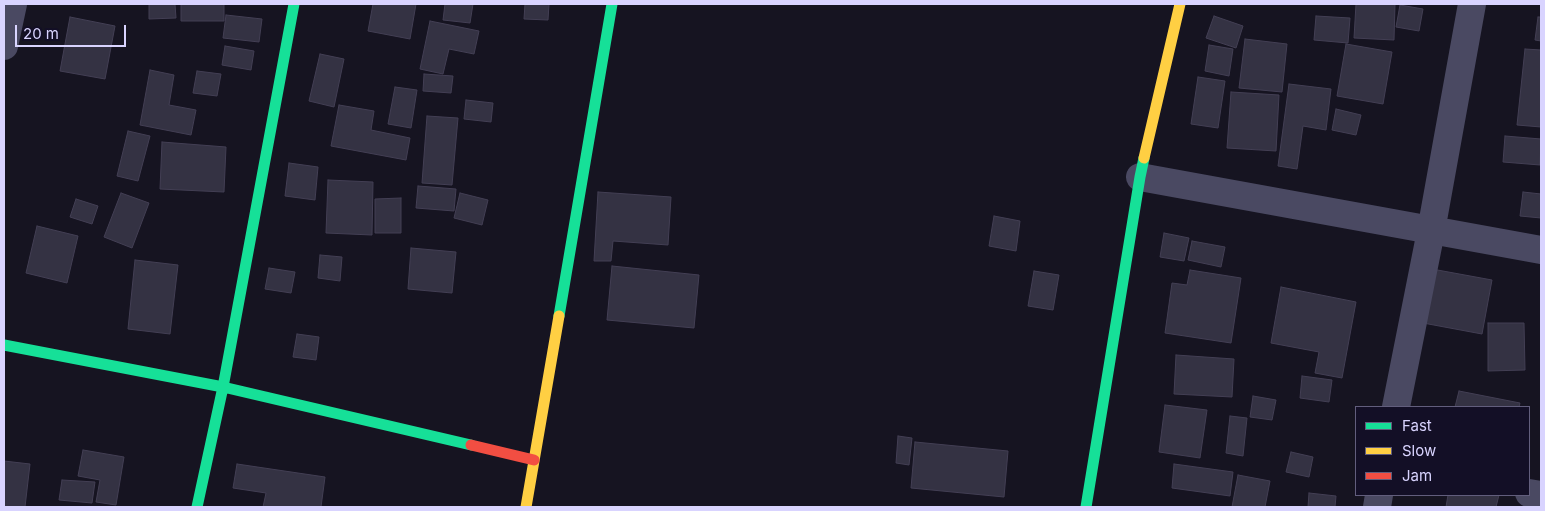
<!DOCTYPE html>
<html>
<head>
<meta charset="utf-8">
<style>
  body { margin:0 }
  #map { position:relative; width:1545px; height:511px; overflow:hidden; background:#161421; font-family:Inter,sans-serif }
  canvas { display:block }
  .frame { position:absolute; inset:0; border:5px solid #d9d4ff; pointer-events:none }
  .legend { position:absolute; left:1355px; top:406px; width:175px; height:90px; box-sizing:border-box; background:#130f26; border:1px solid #625e7d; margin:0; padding:6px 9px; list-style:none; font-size:15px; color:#d9d4ff }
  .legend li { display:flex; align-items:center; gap:10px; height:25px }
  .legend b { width:25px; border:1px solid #625e7d }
  .scale { position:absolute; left:15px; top:25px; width:111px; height:22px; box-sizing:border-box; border:2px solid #d9d4ff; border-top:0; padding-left:6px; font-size:15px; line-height:18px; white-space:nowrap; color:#d9d4ff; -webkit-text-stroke:4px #130f26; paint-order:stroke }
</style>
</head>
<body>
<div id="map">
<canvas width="1545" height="511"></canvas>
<div class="frame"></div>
<ul class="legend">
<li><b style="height:6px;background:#16e098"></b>Fast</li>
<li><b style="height:6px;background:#ffcf43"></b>Slow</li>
<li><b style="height:6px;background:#f24e42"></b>Jam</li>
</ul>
<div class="scale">20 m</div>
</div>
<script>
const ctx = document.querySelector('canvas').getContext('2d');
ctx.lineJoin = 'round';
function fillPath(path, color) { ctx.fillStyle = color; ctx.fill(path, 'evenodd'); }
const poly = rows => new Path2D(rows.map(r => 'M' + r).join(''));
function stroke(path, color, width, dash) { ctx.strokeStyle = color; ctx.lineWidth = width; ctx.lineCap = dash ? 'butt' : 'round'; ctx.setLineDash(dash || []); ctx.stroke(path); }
const building = poly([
  [149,4,175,4,176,18,149,19,149,4],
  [181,4,224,4,224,21,181,21,181,4],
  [373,4,416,4,410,39,368,31,373,4],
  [445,4,473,4,470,23,443,20,445,4],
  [525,4,549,4,548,20,524,19,525,4],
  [1356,4,1395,4,1394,40,1354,38,1356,4],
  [1400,5,1423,9,1419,31,1396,27,1400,5],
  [226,15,262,19,259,42,223,38,226,15],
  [1214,16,1243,26,1236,48,1206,38,1214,16],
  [1316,16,1350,18,1348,43,1314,40,1316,16],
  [70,17,115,26,105,79,60,71,70,17],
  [1538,17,1541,17,1541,41,1535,40,1538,17],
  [430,21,479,31,474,54,449,49,443,74,420,69,430,21],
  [1245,39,1287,44,1282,92,1239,88,1245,39],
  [1346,44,1392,52,1383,104,1337,96,1346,44],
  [1209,45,1233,49,1229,76,1205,71,1209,45],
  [225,46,254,51,251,70,222,65,225,46],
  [1525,49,1541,50,1541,127,1517,125,1525,49],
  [320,54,344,59,334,107,309,101,320,54],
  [150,70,174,75,169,105,196,110,191,135,140,125,150,70],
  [197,71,221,74,217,96,193,93,197,71],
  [424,74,453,76,451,93,423,91,424,74],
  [1198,77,1225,81,1218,128,1191,124,1198,77],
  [1289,84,1331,89,1326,130,1303,126,1297,169,1278,166,1289,84],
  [395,87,417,90,411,128,388,124,395,87],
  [1231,92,1279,95,1276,151,1227,148,1231,92],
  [466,100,493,103,491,122,464,119,466,100],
  [339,105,374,111,371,130,410,138,406,160,331,146,339,105],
  [1336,109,1361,115,1356,135,1332,130,1336,109],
  [427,116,458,118,452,185,422,183,427,116],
  [128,131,150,136,138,181,117,176,128,131],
  [1505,136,1541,139,1540,165,1503,162,1505,136],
  [162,142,226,147,224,192,160,189,162,142],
  [289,163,318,167,315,200,285,196,289,163],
  [328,180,373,182,372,235,326,233,328,180],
  [418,186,456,189,454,211,416,208,418,186],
  [598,192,671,197,668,245,613,241,611,261,594,261,598,192],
  [1523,192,1541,194,1541,218,1520,216,1523,192],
  [121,193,149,203,132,248,104,237,121,193],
  [460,193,488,200,482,225,454,218,460,193],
  [401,198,401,233,375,233,375,199,401,198],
  [76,199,98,206,92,224,70,217,76,199],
  [994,216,1020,221,1016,251,989,246,994,216],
  [37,226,78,236,67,283,26,273,37,226],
  [1164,233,1189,238,1184,261,1160,257,1164,233],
  [1192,241,1225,247,1221,267,1188,260,1192,241],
  [411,248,456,252,452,293,408,289,411,248],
  [320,255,342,257,340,281,318,278,320,255],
  [135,260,178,265,170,334,128,329,135,260],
  [612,266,699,275,694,328,607,320,612,266],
  [269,268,295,272,291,293,265,289,269,268],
  [1432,269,1492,280,1482,334,1423,323,1432,269],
  [1190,270,1241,278,1231,343,1165,333,1172,283,1187,285,1190,270],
  [1034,271,1059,275,1053,310,1028,306,1034,271],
  [1281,287,1356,302,1342,378,1315,373,1319,352,1271,343,1281,287],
  [1488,323,1524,323,1525,370,1488,371,1488,323],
  [297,334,319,337,316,360,293,357,297,334],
  [1176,355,1234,359,1232,397,1174,394,1176,355],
  [1302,376,1332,380,1329,402,1300,398,1302,376],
  [1459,391,1520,403,1519,407,1455,407,1459,391],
  [1253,396,1276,400,1272,420,1250,417,1253,396],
  [1165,405,1207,410,1200,458,1159,452,1165,405],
  [1230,416,1247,418,1243,456,1226,453,1230,416],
  [898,436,912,438,909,465,896,463,898,436],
  [915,442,1008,451,1004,497,911,488,915,442],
  [83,450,124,457,116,505,96,502,100,480,78,476,83,450],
  [1291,452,1313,457,1309,477,1286,472,1291,452],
  [4,461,30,464,25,507,4,507,4,461],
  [237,464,325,477,321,507,263,507,266,493,233,488,237,464],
  [1174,464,1233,472,1230,496,1172,488,1174,464],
  [1238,475,1270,481,1265,507,1232,507,1238,475],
  [62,480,95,482,92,503,59,500,62,480],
  [1309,493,1336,496,1335,507,1308,507,1309,493],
  [1448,495,1499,495,1496,507,1446,507,1448,495]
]);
const street = poly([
  [4,46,13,4],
  [1140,177,1541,250],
  [1396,407,1431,231,1472,4],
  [1529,493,1541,495],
  [1377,507,1379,495]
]);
const fast = poly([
  [559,316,612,4],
  [4,345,223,387,471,445],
  [197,507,223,387,294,4],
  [1086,507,1140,177,1144,158]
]);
const slow = poly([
  [1144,158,1180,4],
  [526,507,559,316]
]);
const jam = poly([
  [471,445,534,460]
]);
fillPath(building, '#343243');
stroke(building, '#433f54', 1);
stroke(street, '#4a4962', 28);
stroke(fast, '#16e098', 11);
stroke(slow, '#ffcf43', 11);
stroke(jam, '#f24e42', 11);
</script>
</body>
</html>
